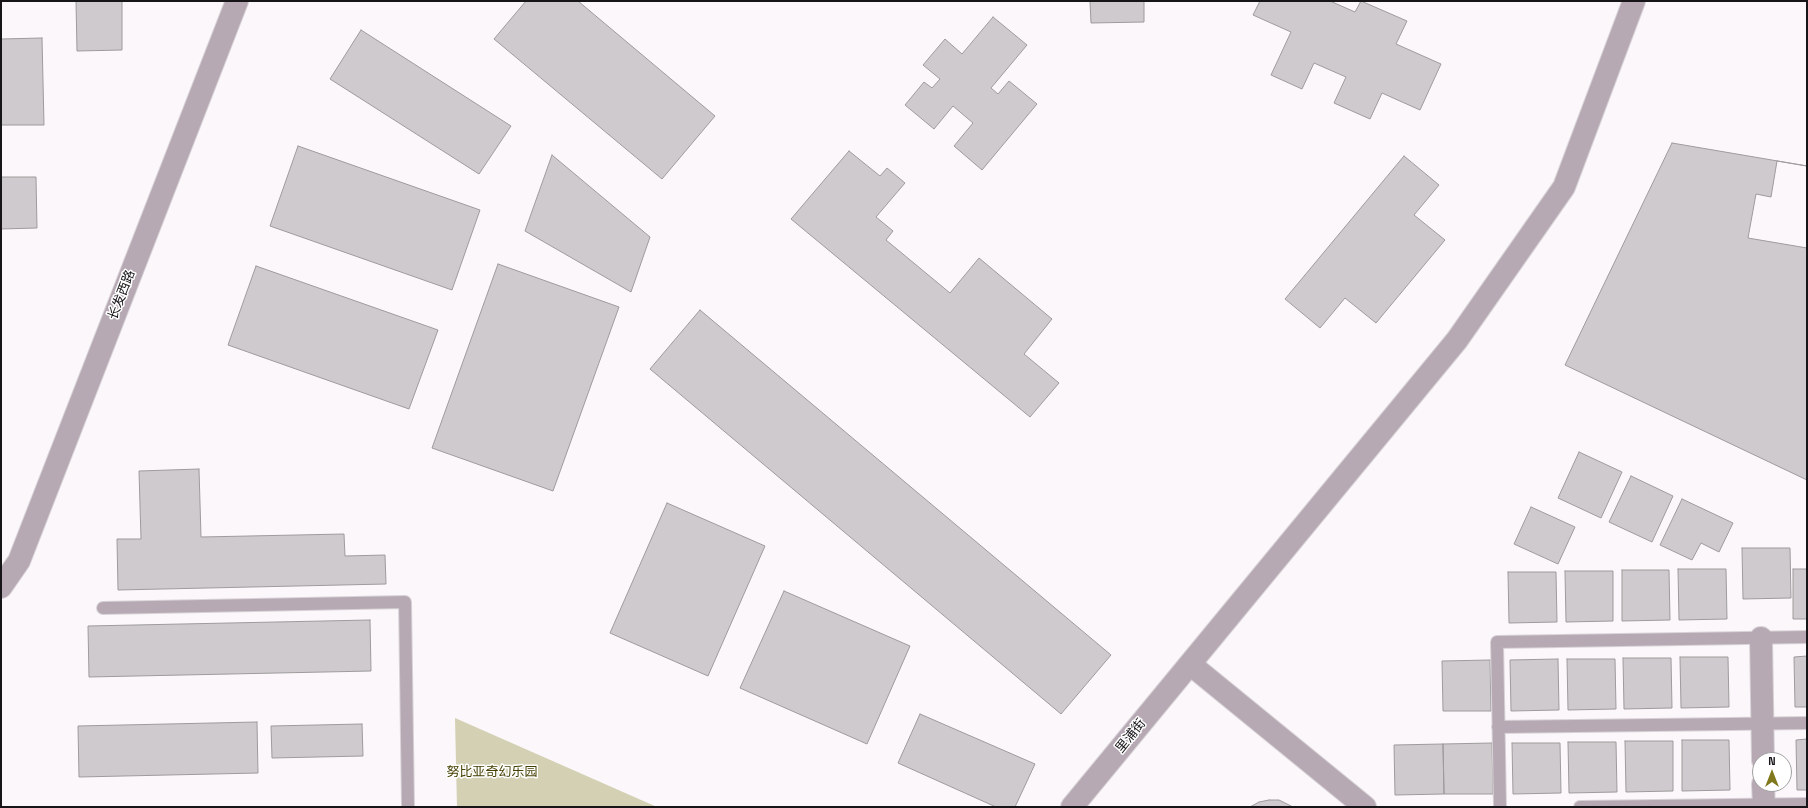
<!DOCTYPE html>
<html>
<head>
<meta charset="utf-8">
<style>
  body { margin:0 }
  #map { position:relative; width:1808px; height:808px; overflow:hidden; background:#fbf7fa; font-family:"Space Grotesk",sans-serif }
  canvas { display:block }
  .frame { position:absolute; inset:0; border:2px solid #171517; pointer-events:none }
  .north { position:absolute; left:1752px; top:752px; width:40px; height:40px; box-sizing:border-box; background:#fff; border:1px solid #a2a1a2; border-radius:50%; rotate:0deg; font-size:11px; font-weight:700; line-height:16px; text-align:center; color:#171517 }
  .north::after { content:''; display:block; margin:auto; width:14px; height:18px; background:#81781d; clip-path:polygon(50% 0,100% 100%,50% 72%,0 100%) }
</style>
</head>
<body>
<div id="map">
<canvas width="1808" height="808"></canvas>
<div class="frame"></div>
<div class="north">N</div>
</div>
<script>
const ctx = document.querySelector('canvas').getContext('2d');
ctx.lineJoin = 'round';
function fillPath(path, color) { ctx.fillStyle = color; ctx.fill(path, 'evenodd'); }
const poly = rows => new Path2D(rows.map(r => 'M' + r).join(''));
function stroke(path, color, width, dash) { ctx.strokeStyle = color; ctx.lineWidth = width; ctx.lineCap = dash ? 'butt' : 'round'; ctx.setLineDash(dash || []); ctx.stroke(path); }
function drawText(font, color, halo, rows, align = 'center') {
  ctx.font = font + ' "Space Grotesk","Noto Sans SC",sans-serif'; ctx.lineWidth = 3; ctx.setLineDash([]); ctx.textBaseline = 'middle'; ctx.strokeStyle = halo; ctx.fillStyle = color; for (const [text, x, y, turn = 0] of rows) {
    ctx.save(); ctx.translate(x, y); ctx.rotate((+turn || 0) * Math.PI / 180); ctx.textAlign = isNaN(turn) ? turn : align; if (halo) ctx.strokeText(text, 0, 0); ctx.fillText(text, 0, 0); ctx.restore();
  }
}
const green = poly([
  [455,718,657,807,457,807]
]);
const building = poly([
  [76,1,122,1,122,50,77,51,76,1],
  [526,1,578,1,715,116,662,179,494,39,526,1],
  [1090,1,1144,1,1144,22,1091,23,1090,1],
  [1260,1,1330,1,1355,12,1361,1,1407,21,1396,44,1441,64,1420,110,1382,93,1370,119,1334,103,1346,77,1314,63,1302,89,1271,75,1291,32,1253,15,1260,1],
  [993,17,1027,45,991,88,998,94,1009,81,1037,104,982,170,954,146,973,123,953,106,934,129,905,105,924,82,932,88,940,79,923,65,945,39,962,54,993,17],
  [361,30,511,126,479,174,330,79,361,30],
  [42,38,44,125,1,125,1,39,42,38],
  [1672,143,1807,166,1807,480,1565,365,1672,143],
  [298,146,480,210,452,290,270,226,298,146],
  [849,151,880,176,887,168,905,183,876,217,893,231,886,240,950,293,979,258,1052,319,1024,354,1059,383,1030,417,791,219,849,151],
  [552,155,650,237,631,292,525,231,552,155],
  [1404,156,1439,185,1414,215,1445,240,1376,323,1345,298,1320,328,1285,299,1404,156],
  [1777,161,1807,166,1807,248,1748,238,1756,194,1771,197,1777,161],
  [1,177,36,177,37,228,1,229,1,177],
  [498,264,619,307,553,491,432,448,498,264],
  [256,266,438,330,409,409,228,345,256,266],
  [700,310,1111,655,1061,714,650,369,700,310],
  [1579,452,1622,472,1601,518,1558,498,1579,452],
  [199,469,201,537,344,534,345,556,385,555,386,584,118,590,117,539,141,539,139,471,199,469],
  [1631,476,1673,496,1652,542,1609,522,1631,476],
  [1682,499,1733,523,1719,552,1701,543,1692,560,1660,545,1682,499],
  [667,503,765,546,708,676,610,633,667,503],
  [1531,507,1575,527,1558,564,1514,544,1531,507],
  [1742,548,1790,548,1791,598,1743,599,1742,548],
  [1678,569,1726,569,1727,619,1679,620,1678,569],
  [1793,569,1807,569,1807,619,1793,619,1793,569],
  [1622,570,1669,570,1670,620,1622,621,1622,570],
  [1565,571,1613,571,1613,621,1566,622,1565,571],
  [1508,572,1556,572,1557,622,1509,623,1508,572],
  [784,591,910,646,867,744,740,688,784,591],
  [370,620,371,671,89,677,88,626,370,620],
  [1807,656,1807,707,1795,707,1794,657,1807,656],
  [1680,657,1728,657,1729,707,1681,708,1680,657],
  [1623,658,1671,658,1672,708,1624,709,1623,658],
  [1558,659,1559,710,1511,711,1510,660,1558,659],
  [1567,659,1615,659,1616,709,1568,710,1567,659],
  [1490,660,1491,711,1443,711,1442,661,1490,660],
  [920,714,1035,764,1015,807,996,807,898,763,920,714],
  [257,722,258,773,79,777,78,726,257,722],
  [362,724,363,756,272,758,271,726,362,724],
  [1807,739,1807,790,1797,790,1796,740,1807,739],
  [1682,740,1729,740,1730,790,1682,791,1682,740],
  [1625,741,1673,741,1673,791,1626,792,1625,741],
  [1568,742,1616,742,1617,792,1569,793,1568,742],
  [1492,743,1493,794,1444,794,1443,744,1492,743],
  [1512,743,1560,743,1561,793,1513,794,1512,743],
  [1443,744,1444,794,1395,795,1394,745,1443,744],
  [1269,800,1279,800,1293,807,1250,807,1259,802,1269,800]
]);
const service = poly([
  [103,608,405,602,408,807],
  [1498,727,1807,723],
  [1500,807,1497,642,1807,637],
  [1580,807,1807,804]
]);
const minor = poly([
  [1761,638,1763,760],
  [1190,664,1365,807],
  [1763,784,1764,807],
  [1072,807,1457,340,1564,187,1634,1]
]);
const tertiary = poly([
  [1,587,19,561,237,1]
]);
const streetNames = [
  ["长发西路",122,295,-69],
  ["里浦街",1131,736,-51]
];
const parkNames = [
  ["努比亚奇幻乐园",492,772]
];
fillPath(green, '#d3d0b3');
fillPath(building, '#cecacd');
stroke(building, '#9e9b9d', 1);
stroke(service, '#d7d3d6', 14);
stroke(minor, '#d7d3d6', 24);
stroke(tertiary, '#d7d3d6', 24);
stroke(service, '#b7a9b4', 12);
stroke(minor, '#b7a9b4', 22);
stroke(tertiary, '#b7a9b4', 22);
drawText('13px', '#171517', '#fff', streetNames);
drawText('13px', '#453f00', '#fff', parkNames);
</script>
</body>
</html>
